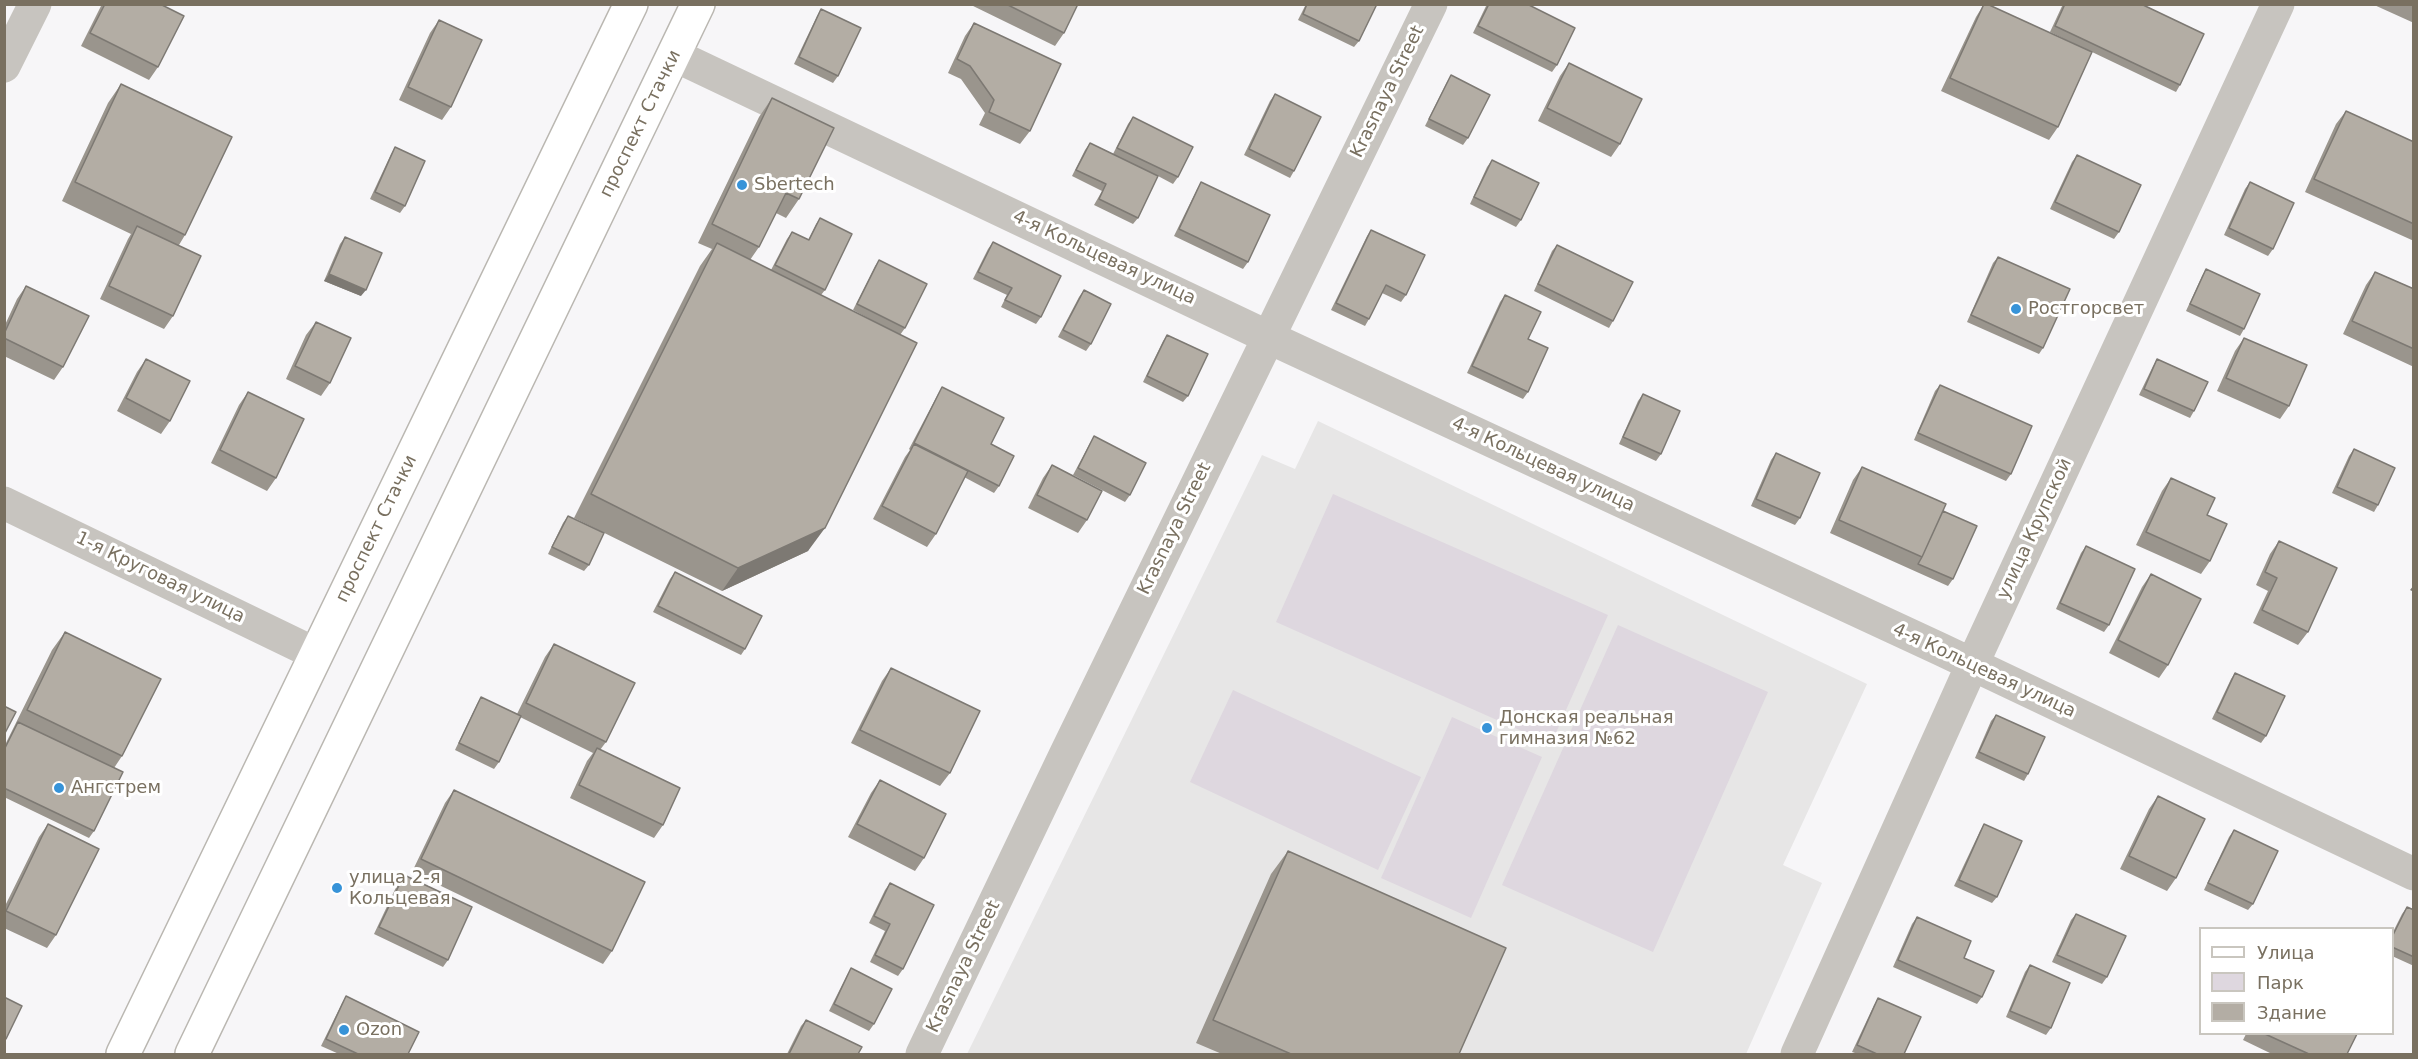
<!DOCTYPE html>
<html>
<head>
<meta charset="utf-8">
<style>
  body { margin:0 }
  #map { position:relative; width:2418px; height:1059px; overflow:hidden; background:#f7f6f8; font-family:"DejaVu Sans",sans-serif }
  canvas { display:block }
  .frame { position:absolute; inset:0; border:6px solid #797060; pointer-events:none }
  .legend { position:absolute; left:2199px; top:927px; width:195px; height:108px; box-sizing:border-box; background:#fff; border:2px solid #c9c6bf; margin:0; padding:8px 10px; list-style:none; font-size:18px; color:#797060 }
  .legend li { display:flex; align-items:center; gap:12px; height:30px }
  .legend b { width:30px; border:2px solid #c9c6bf }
</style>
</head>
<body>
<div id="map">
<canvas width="2418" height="1059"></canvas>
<div class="frame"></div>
<ul class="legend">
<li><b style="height:8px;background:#fff"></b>Улица</li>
<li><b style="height:16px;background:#ded7df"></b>Парк</li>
<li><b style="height:16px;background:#b3ada4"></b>Здание</li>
</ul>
</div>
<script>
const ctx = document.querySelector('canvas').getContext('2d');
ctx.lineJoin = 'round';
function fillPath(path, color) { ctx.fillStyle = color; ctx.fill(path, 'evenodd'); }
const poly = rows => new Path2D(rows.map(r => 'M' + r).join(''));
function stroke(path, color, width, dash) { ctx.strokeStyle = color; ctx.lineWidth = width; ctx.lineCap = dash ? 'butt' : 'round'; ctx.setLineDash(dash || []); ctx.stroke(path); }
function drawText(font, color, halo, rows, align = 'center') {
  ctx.font = font + ' "DejaVu Sans",sans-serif'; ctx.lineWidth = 6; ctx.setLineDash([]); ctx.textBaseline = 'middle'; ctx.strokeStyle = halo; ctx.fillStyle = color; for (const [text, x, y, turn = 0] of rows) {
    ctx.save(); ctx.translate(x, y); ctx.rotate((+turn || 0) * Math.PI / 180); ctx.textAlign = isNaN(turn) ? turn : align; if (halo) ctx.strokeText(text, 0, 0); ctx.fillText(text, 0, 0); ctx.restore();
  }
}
const built = poly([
  [1318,421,1867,684,1783,865,1822,883,1746,1054,967,1054,1262,455,1295,469]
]);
const green = poly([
  [1333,494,1608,615,1551,744,1276,622],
  [1618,625,1768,692,1653,952,1502,885],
  [1233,690,1421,777,1378,870,1190,782],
  [1452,717,1542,757,1471,918,1381,878]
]);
const street = poly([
  [674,55,1285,345,1940,649,2414,874],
  [4,66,35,4],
  [4,503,316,654],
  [922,1054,1066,753,1431,4],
  [1797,1054,1972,665,2278,4]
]);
const primary = poly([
  [123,1054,631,4],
  [192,1054,698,4]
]);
const wall = poly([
  [102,4,160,4,158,67,149,80,81,46],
  [969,4,1078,4,1064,33,1055,46],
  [1306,4,1377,4,1359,41,1354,47,1298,20],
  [1487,4,1527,4,1557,65,1552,72,1473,33],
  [1984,4,2089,51,2050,32,2063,4,2141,4,2180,85,2176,92,2092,52,2058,127,2049,140,1941,91,1976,17],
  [2372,4,2414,4,2414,23],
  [821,9,838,76,833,83,794,64,817,16],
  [439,20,451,107,442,120,399,100,430,33],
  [974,23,1030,131,1020,144,979,125,985,113,961,79,948,73,965,36],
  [1569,63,1620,144,1611,157,1538,121,1560,76],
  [1451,75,1468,138,1463,145,1425,126,1447,82],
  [121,84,185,235,179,245,173,316,164,329,100,299,128,239,131,234,62,201,108,103],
  [1275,94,1294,171,1290,178,1244,155,1270,101],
  [772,98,799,199,786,218,776,213,759,247,750,260,771,270,787,239,792,232,808,240,816,224,820,218,825,290,821,295,888,329,853,310,875,266,879,260,905,328,900,335,808,551,722,591,574,518,700,266,712,249,698,243,759,117],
  [2346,111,2414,142,2414,241,2305,192,2336,124],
  [1133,117,1178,177,1173,184,1158,176,1138,218,1133,224,1094,205,1102,191,1072,176,1085,150,1090,143,1113,154,1128,124],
  [395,147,405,206,400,213,370,199,391,154],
  [2077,155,2119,232,2114,239,2050,209,2072,162],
  [1492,160,1521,220,1516,227,1470,204,1487,167],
  [1201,182,1248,262,1243,269,1174,236,1197,189],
  [2250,182,2273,249,2268,256,2224,235,2245,189],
  [1371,230,1406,295,1401,302,1382,293,1369,319,1365,326,1331,310,1367,236],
  [345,237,361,296,324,281,340,244],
  [993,242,1041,317,1036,324,1001,307,1007,295,973,279,988,249],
  [1557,245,1613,321,1609,328,1534,291,1552,251],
  [1998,257,2043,348,2039,354,1967,322,1993,263],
  [2206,269,2244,329,2240,336,2186,311,2202,276],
  [2375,272,2414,289,2414,367,2343,334,2366,285],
  [26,286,63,367,54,380,4,356,4,327,17,299],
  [1084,290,1091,344,1086,351,1058,337,1079,297],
  [1505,295,1528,339,1528,392,1523,399,1467,373,1500,302],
  [316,322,330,383,321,396,286,379,306,335],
  [1167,335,1188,396,1183,402,1143,382,1163,341],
  [2244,338,2289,406,2280,419,2217,391,2235,351],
  [146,359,170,421,161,434,117,411,137,372],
  [2157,359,2194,411,2190,418,2139,395,2153,366],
  [1940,385,2011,474,2006,481,1914,440,1935,391],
  [942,387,991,444,999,486,994,493,964,477,936,534,927,547,873,519,905,457,910,450,909,449,938,394],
  [248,392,276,478,267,491,211,463,239,405],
  [1643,394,1661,454,1656,461,1619,444,1638,401],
  [1094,436,1130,495,1125,502,1073,475,1090,443],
  [2354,449,2378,505,2374,512,2332,493,2349,456],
  [1776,453,1800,518,1795,525,1751,506,1771,460],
  [1052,465,1087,520,1078,533,1028,508,1043,478],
  [1862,467,1943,511,1953,579,1948,586,1830,533,1853,480],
  [2171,478,2207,515,2210,561,2201,574,2136,545,2162,491],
  [568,516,589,565,584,571,548,554,563,523],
  [2279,541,2308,632,2298,645,2253,623,2268,591,2256,585,2270,554],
  [2086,546,2109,625,2104,632,2056,609,2081,553],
  [675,572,745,649,741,655,653,612,670,579],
  [2151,574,2168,665,2159,678,2109,653,2142,587],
  [65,632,122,756,114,768,94,831,89,838,4,797,4,747,52,650],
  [554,644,606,742,600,750,663,825,654,838,570,798,587,761,593,753,520,717,499,762,494,769,455,750,477,704,481,697,517,714,545,657],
  [891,668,950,773,940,786,851,743,882,681],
  [2235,673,2266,736,2261,743,2212,719,2231,679],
  [1996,715,2028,774,2024,781,1975,758,1991,721],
  [880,780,924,858,915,871,848,837,871,793],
  [454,790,612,951,603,964,412,872,445,803],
  [2158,796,2176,878,2167,891,2120,869,2149,809],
  [48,824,56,935,47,948,4,928,4,908,39,837],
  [1984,824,1997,897,1992,903,1954,886,1980,831],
  [2234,830,2253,904,2248,910,2204,890,2229,837],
  [1288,851,1459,1054,1222,1054,1196,1043,1271,874],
  [404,875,448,960,443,967,374,934,399,881],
  [890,883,903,969,898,976,870,962,885,931,869,923,885,890],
  [2407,907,2414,910,2414,966,2392,956,2392,934,2402,914],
  [2076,914,2107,977,2102,984,2052,962,2071,920],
  [1917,917,1964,958,1982,997,1977,1004,1893,967,1912,924],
  [2030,965,2051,1028,2046,1035,2006,1017,2025,972],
  [851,968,874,1024,869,1031,829,1011,847,975],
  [346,996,408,1054,339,1054,321,1046,342,1003],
  [1878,998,1904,1054,1858,1054,1852,1052,1874,1005],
  [806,1020,858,1054,787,1054,801,1026],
  [2246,1034,2357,1034,2347,1054,2272,1054,2243,1040]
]);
const shadedWall = poly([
  [329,274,366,290,361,296,324,281],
  [825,528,808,551,722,591,738,568],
  [2414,585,2414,592,2410,590]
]);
const building = poly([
  [105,4,160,4,184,16,158,67,90,33,105,4],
  [1006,4,1078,4,1064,33,1006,4],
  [1307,4,1377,4,1359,41,1303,14,1307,4],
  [1489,4,1527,4,1575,28,1557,65,1478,26,1489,4],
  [1984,4,1987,4,2092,52,2058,127,1950,78,1984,4],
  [2065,4,2141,4,2204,34,2180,85,2055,26,2065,4],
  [821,9,861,28,838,76,799,57,821,9],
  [439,20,482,40,451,107,408,87,439,20],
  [974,23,1061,64,1030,131,989,112,994,100,970,66,957,59,974,23],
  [1569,63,1642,99,1620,144,1547,108,1569,63],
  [1451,75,1490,95,1468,138,1429,119,1451,75],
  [121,84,232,137,185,235,75,182,121,84],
  [1275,94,1321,117,1294,171,1249,149,1275,94],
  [772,98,834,128,799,199,786,193,759,247,712,224,772,98],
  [2346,111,2414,142,2414,224,2314,179,2346,111],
  [1133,117,1193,147,1178,177,1117,148,1133,117],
  [1090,143,1158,176,1138,218,1099,199,1106,184,1076,170,1090,143],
  [395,147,425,161,405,206,375,192,395,147],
  [2077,155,2141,185,2119,232,2055,202,2077,155],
  [1492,160,1539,183,1521,220,1474,197,1492,160],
  [1201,182,1270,215,1248,262,1179,229,1201,182],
  [2250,182,2294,203,2273,249,2229,228,2250,182],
  [820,218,852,234,825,290,775,265,792,232,809,240,820,218],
  [137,226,201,256,173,316,109,286,137,226],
  [1371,230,1425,255,1406,295,1386,285,1369,319,1336,303,1371,230],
  [345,237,382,253,366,290,329,274,345,237],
  [993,242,1061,276,1041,317,1005,300,1012,288,978,272,993,242],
  [717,243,917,343,825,528,738,568,591,494,717,243],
  [1557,245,1633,282,1613,321,1538,284,1557,245],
  [1998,257,2070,289,2043,348,1971,315,1998,257],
  [879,260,927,284,905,328,857,304,879,260],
  [2206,269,2260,294,2244,329,2190,304,2206,269],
  [2375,272,2414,289,2414,349,2352,321,2375,272],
  [26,286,89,316,63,367,4,338,4,334,26,286],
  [1084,290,1111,304,1091,344,1063,330,1084,290],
  [1505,295,1541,312,1528,339,1548,348,1528,392,1472,366,1505,295],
  [316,322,351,338,330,383,295,366,316,322],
  [1167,335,1208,354,1188,396,1147,376,1167,335],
  [2244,338,2307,365,2289,406,2226,378,2244,338],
  [146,359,190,381,170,421,126,398,146,359],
  [2157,359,2208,382,2194,411,2144,389,2157,359],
  [1940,385,2032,426,2011,474,1918,433,1940,385],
  [942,387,1004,418,991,444,1014,456,999,486,914,443,942,387],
  [248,392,304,419,276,478,220,450,248,392],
  [1643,394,1680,411,1661,454,1623,437,1643,394],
  [1094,436,1146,463,1130,495,1078,468,1094,436],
  [914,444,968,471,936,534,882,506,914,444],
  [2354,449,2395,468,2378,505,2337,487,2354,449],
  [1776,453,1820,473,1800,518,1756,499,1776,453],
  [1052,465,1102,491,1087,520,1037,495,1052,465],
  [1862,467,1946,504,1922,557,1839,520,1862,467],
  [2171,478,2215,498,2207,515,2227,524,2210,561,2146,532,2171,478],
  [1943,511,1977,526,1953,579,1918,564,1922,557,1943,511],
  [568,516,604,533,589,565,552,547,568,516],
  [2279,541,2337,568,2308,632,2262,610,2277,578,2265,572,2279,541],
  [2086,546,2135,569,2109,625,2060,603,2086,546],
  [675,572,762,616,745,649,658,606,675,572],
  [2151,574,2201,599,2168,665,2118,640,2151,574],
  [65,632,161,679,122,756,27,710,65,632],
  [554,644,635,683,606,742,526,703,554,644],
  [891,668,980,711,950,773,860,730,891,668],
  [2235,673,2285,696,2266,736,2217,712,2235,673],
  [481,697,521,716,499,762,459,743,481,697],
  [4,706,16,712,4,735,4,706],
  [1996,715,2045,737,2028,774,1979,752,1996,715],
  [18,722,123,772,94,831,4,788,4,750,18,722],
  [597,748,680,788,663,825,579,785,597,748],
  [880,780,946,814,924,858,857,824,880,780],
  [454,790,645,882,612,951,421,859,454,790],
  [2158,796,2205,819,2176,878,2129,856,2158,796],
  [48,824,99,849,56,935,6,911,48,824],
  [1984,824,2022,841,1997,897,1959,880,1984,824],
  [2234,830,2278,851,2253,904,2208,883,2234,830],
  [1288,851,1506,948,1459,1054,1291,1054,1213,1020,1288,851],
  [404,875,472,907,448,960,379,927,404,875],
  [890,883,934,905,903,969,875,955,890,924,874,916,890,883],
  [2407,907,2414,910,2414,957,2392,947,2392,937,2407,907],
  [2076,914,2126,936,2107,977,2057,955,2076,914],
  [1917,917,1971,941,1964,958,1994,971,1982,997,1898,960,1917,917],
  [2030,965,2070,983,2051,1028,2010,1011,2030,965],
  [851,968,892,989,874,1024,834,1004,851,968],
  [346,996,419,1032,408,1054,358,1054,326,1039,346,996],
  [4,997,22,1006,6,1039,4,1038,4,997],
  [1878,998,1921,1017,1904,1054,1877,1054,1857,1045,1878,998],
  [806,1020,862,1047,858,1054,789,1054,806,1020],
  [2265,1034,2357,1034,2347,1054,2309,1054,2265,1034]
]);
const markers = [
  [742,185,6,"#3793d8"],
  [2016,309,6,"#3793d8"],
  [1487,728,6,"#3793d8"],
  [59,788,6,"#3793d8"],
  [337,888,6,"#3793d8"],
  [344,1030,6,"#3793d8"]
];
const streetNames = [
  ["Krasnaya Street",1388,92,-64],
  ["проспект Стачки",641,124,-64],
  ["4-я Кольцевая улица",1104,258,25],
  ["4-я Кольцевая улица",1543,465,25],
  ["проспект Стачки",377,529,-64],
  ["Krasnaya Street",1175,529,-64],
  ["улица Крупской",2035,529,-65],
  ["1-я Круговая улица",160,578,26],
  ["4-я Кольцевая улица",1984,671,25],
  ["Krasnaya Street",964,967,-64]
];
const poiNames = [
  ["Sbertech",754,185],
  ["Ростгорсвет",2028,309],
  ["Донская реальная",1499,718],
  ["гимназия №62",1499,739],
  ["Ангстрем",71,788],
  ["улица 2-я",349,878],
  ["Кольцевая",349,899],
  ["Ozon",356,1030]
];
fillPath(built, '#e7e6e6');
fillPath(green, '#ded7df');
stroke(primary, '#bab7b1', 36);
stroke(street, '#c7c4bf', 33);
stroke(primary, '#fff', 33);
fillPath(wall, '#9a958d');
fillPath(shadedWall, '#7d7973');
fillPath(building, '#b3ada4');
stroke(building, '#7d7973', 1.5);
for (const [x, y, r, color] of markers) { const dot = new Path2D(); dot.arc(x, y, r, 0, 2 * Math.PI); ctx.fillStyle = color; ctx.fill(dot); stroke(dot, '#fff', 2); }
drawText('18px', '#797060', '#fff', streetNames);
drawText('18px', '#797060', '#fff', poiNames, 'left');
</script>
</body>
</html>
